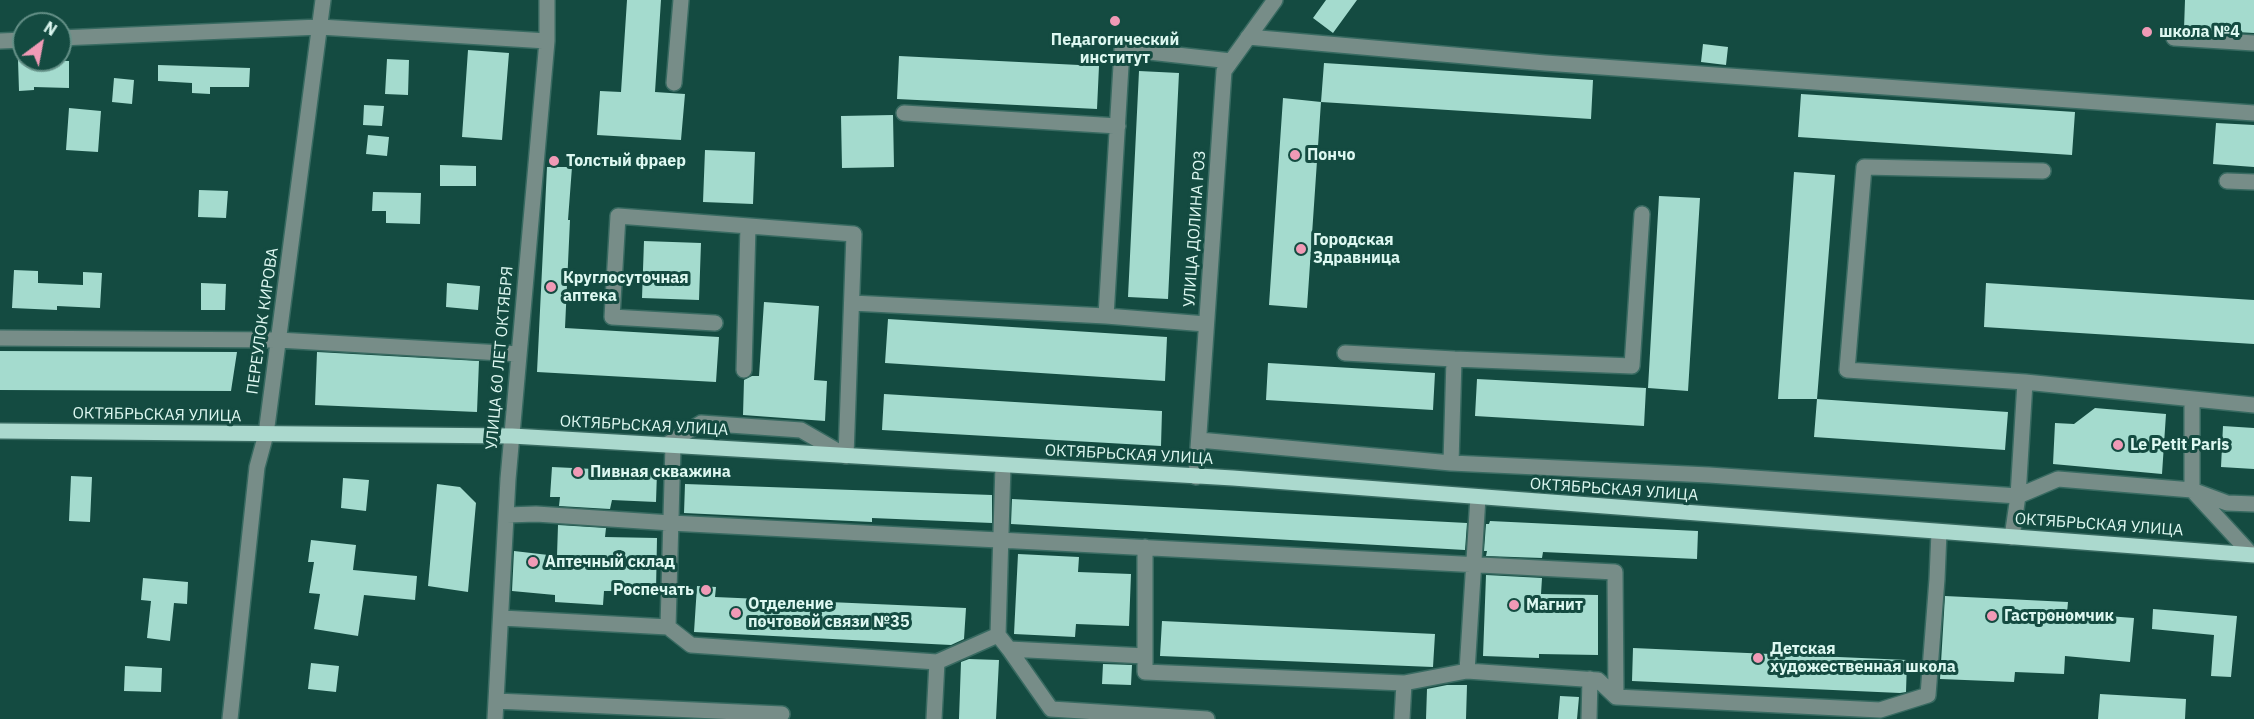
<!DOCTYPE html>
<html>
<head>
<meta charset="utf-8">
<style>
  body { margin:0 }
  #map { position:relative; width:2254px; height:719px; overflow:hidden; background:#144b41; font-family:"IBM Plex Sans",sans-serif }
  canvas { display:block }
  .north { position:absolute; left:12px; top:12px; width:60px; height:60px; box-sizing:border-box; background:#144b41; border:2px solid #649087; border-radius:50%; rotate:32deg; font-size:16px; font-weight:700; line-height:24px; text-align:center; color:#ddf8f1 }
  .north::after { content:''; display:block; margin:auto; width:21px; height:27px; background:#f09ab6; clip-path:polygon(50% 0,100% 100%,50% 72%,0 100%) }
</style>
</head>
<body>
<div id="map">
<canvas width="2254" height="719"></canvas>
<div class="north">N</div>
</div>
<script>
const ctx = document.querySelector('canvas').getContext('2d');
ctx.lineJoin = 'round';
function fillPath(path, color) { ctx.fillStyle = color; ctx.fill(path, 'evenodd'); }
const poly = rows => new Path2D(rows.map(r => 'M' + r).join(''));
function stroke(path, color, width, dash) { ctx.strokeStyle = color; ctx.lineWidth = width; ctx.lineCap = dash ? 'butt' : 'round'; ctx.setLineDash(dash || []); ctx.stroke(path); }
function drawText(font, color, halo, rows, align = 'center') {
  ctx.font = font + ' "IBM Plex Sans",sans-serif'; ctx.lineWidth = 6; ctx.setLineDash([]); ctx.textBaseline = 'middle'; ctx.strokeStyle = halo; ctx.fillStyle = color; for (const [text, x, y, turn = 0] of rows) {
    ctx.save(); ctx.translate(x, y); ctx.rotate((+turn || 0) * Math.PI / 180); ctx.textAlign = isNaN(turn) ? turn : align; if (halo) ctx.strokeText(text, 0, 0); ctx.fillText(text, 0, 0); ctx.restore();
  }
}
const building = poly([
  [627,0,661,0,655,92,685,94,681,140,597,135,600,91,621,92],
  [1326,0,1357,0,1333,33,1313,18],
  [2185,0,2254,0,2254,33,2184,29],
  [1703,44,1728,47,1726,65,1701,62],
  [468,50,509,53,502,140,462,137],
  [899,56,1099,66,1097,109,897,99],
  [387,59,409,60,408,95,385,94],
  [18,60,69,61,69,88,34,87,34,90,19,91],
  [1324,63,1593,80,1591,119,1321,102],
  [158,65,250,68,249,87,210,87,210,94,192,93,192,83,158,81],
  [1139,71,1179,73,1168,299,1128,297],
  [114,78,134,80,132,104,112,102],
  [1801,94,2075,112,2072,155,1798,137],
  [1283,98,1321,102,1307,308,1269,305],
  [364,105,384,106,382,126,363,125],
  [69,108,101,111,98,152,66,150],
  [893,115,894,167,842,168,841,116],
  [2216,123,2254,125,2254,167,2213,164],
  [368,135,389,137,387,156,366,154],
  [705,150,755,152,753,204,703,202],
  [440,165,476,166,476,186,440,186],
  [547,167,572,167,568,220,570,220,565,328,719,337,716,382,537,372],
  [1794,172,1835,175,1817,399,1778,399],
  [199,190,228,191,226,218,198,217],
  [373,192,421,193,420,224,386,223,386,211,372,211],
  [1659,196,1700,198,1688,391,1648,388],
  [644,241,701,243,699,300,642,298],
  [14,270,38,271,38,283,83,285,83,272,102,273,100,308,57,306,57,310,12,308],
  [201,283,226,284,225,310,201,310],
  [447,283,480,286,478,310,446,307],
  [1986,283,2254,300,2254,344,1984,327],
  [764,302,819,306,814,380,827,381,825,421,743,415,744,380,752,376,759,376],
  [888,319,1167,337,1165,381,885,363],
  [0,351,237,352,231,391,0,390],
  [317,352,479,361,477,412,315,405],
  [1268,363,1435,373,1433,410,1266,400],
  [1477,379,1646,388,1644,426,1475,416],
  [884,394,1162,411,1161,446,882,430],
  [1817,399,2008,412,2005,450,1814,437],
  [2095,408,2166,414,2162,474,2053,464,2055,423,2074,424],
  [2223,426,2254,428,2254,469,2221,467],
  [552,467,657,472,656,502,612,500,610,509,559,506,560,497,550,497],
  [71,476,92,477,90,522,69,521],
  [343,478,369,480,366,511,341,508],
  [437,484,460,487,476,503,468,592,428,586],
  [685,484,992,495,992,523,872,518,872,522,684,513],
  [1012,499,1467,523,1465,550,1011,524],
  [1490,521,1698,531,1697,559,1543,552,1542,558,1486,556,1487,551,1484,551,1486,524,1489,524],
  [558,525,606,528,605,537,657,538,656,591,604,591,603,605,555,602,555,595,512,591,514,551,557,556],
  [311,540,356,545,353,570,417,576,415,600,364,595,358,636,314,629,320,594,309,593,314,562,308,562],
  [1018,554,1079,557,1078,572,1131,574,1129,626,1076,624,1075,637,1014,634],
  [1486,575,1542,578,1541,594,1598,595,1598,655,1539,654,1539,658,1483,656],
  [143,578,188,582,187,604,174,603,170,641,147,638,151,601,141,600],
  [697,586,716,587,715,597,966,608,964,639,951,645,694,632],
  [1945,596,2068,602,2067,613,2134,618,2130,662,2065,656,2064,674,2015,672,2014,682,1940,679],
  [2153,609,2237,616,2231,677,2211,676,2214,635,2152,629],
  [1162,621,1435,634,1433,667,1160,656],
  [1633,648,1907,660,1906,692,1900,693,1632,681],
  [969,659,999,660,996,719,959,719,961,662],
  [311,663,339,666,336,692,308,689],
  [1103,664,1132,665,1131,685,1102,684],
  [125,666,162,668,161,692,124,691],
  [1447,685,1467,685,1466,719,1426,719,1427,689],
  [2100,694,2186,699,2185,719,2098,719],
  [1560,696,1579,697,1577,719,1558,719]
]);
const minor = poly([
  [1248,37,1545,63,2254,113],
  [60,38,320,27,547,41],
  [2174,38,2254,43],
  [0,41,24,40],
  [674,83,681,0],
  [904,113,1118,126],
  [2043,171,1864,167,1847,370,2025,382,2254,405],
  [2227,181,2254,182],
  [852,303,1106,316,1206,324],
  [1106,316,1122,49,1231,61],
  [0,338,278,340,519,354],
  [1345,353,1454,359,1451,463],
  [1454,359,1632,366,1642,214],
  [744,370,748,226],
  [2192,399,2192,490,2251,554],
  [1199,440,1451,463,1709,475,2018,496,2058,479,2192,490,2227,503,2254,504],
  [666,445,701,423,801,430,846,456,854,234,618,216,612,317,715,323],
  [1003,465,998,635,1009,649,1145,656,1145,672,1404,683,1467,671],
  [1196,477,1224,71,1275,0],
  [1478,497,1467,671,1598,680,1616,697,1880,710,1928,695,1937,579,1939,532],
  [507,515,536,514,671,523,1615,572,1616,697],
  [2012,537,2018,496,2025,382],
  [1145,547,1145,656],
  [502,618,668,627,673,445],
  [668,627,691,645,937,662,934,719],
  [1009,649,1051,709,1207,719],
  [937,662,998,635],
  [496,701,782,714],
  [230,719,257,467,266,434,323,0],
  [495,719,508,479,547,41,547,0],
  [1402,719,1404,683],
  [1589,719,1590,679]
]);
const major = poly([
  [0,431,512,436,1233,478,2254,555]
]);
const markers = [
  [1115,21,6,"#f09ab6"],
  [2147,32,6,"#f09ab6"],
  [1295,155,6,"#f09ab6"],
  [554,161,6,"#f09ab6"],
  [1301,249,6,"#f09ab6"],
  [551,287,6,"#f09ab6"],
  [2118,445,6,"#f09ab6"],
  [578,472,6,"#f09ab6"],
  [533,562,6,"#f09ab6"],
  [706,590,6,"#f09ab6"],
  [1514,605,6,"#f09ab6"],
  [736,613,6,"#f09ab6"],
  [1992,616,6,"#f09ab6"],
  [1758,658,6,"#f09ab6"]
];
const poiNames = [
  ["школа №4",2159,32],
  ["Педагогический",1115,40,"center"],
  ["институт",1115,58,"center"],
  ["Пончо",1307,155],
  ["Толстый фраер",566,161],
  ["Городская",1313,240],
  ["Здравница",1313,258],
  ["Круглосуточная",563,278],
  ["аптека",563,296],
  ["Le Petit Paris",2130,445],
  ["Пивная скважина",590,472],
  ["Аптечный склад",545,562],
  ["Роспечать",694,590,"right"],
  ["Отделение",748,604],
  ["почтовой связи №35",748,622],
  ["Магнит",1526,605],
  ["Гастрономчик",2004,616],
  ["Детская",1770,649],
  ["художественная школа",1770,667]
];
const streetNames = [
  ["УЛИЦА ДОЛИНА РОЗ",1195,229,-86],
  ["ПЕРЕУЛОК КИРОВА",263,321,-82],
  ["УЛИЦА 60 ЛЕТ ОКТЯБРЯ",500,358,-85],
  ["ОКТЯБРЬСКАЯ УЛИЦА",157,415,1],
  ["ОКТЯБРЬСКАЯ УЛИЦА",644,426,3],
  ["ОКТЯБРЬСКАЯ УЛИЦА",1129,455,3],
  ["ОКТЯБРЬСКАЯ УЛИЦА",1614,490,4],
  ["ОКТЯБРЬСКАЯ УЛИЦА",2099,525,4]
];
fillPath(building, '#a4dbce');
stroke(minor, '#386a61', 18);
stroke(major, '#386a61', 18);
stroke(minor, '#778d88', 15);
stroke(major, '#abd9ce', 15);
for (const [x, y, r, color] of markers) { const dot = new Path2D(); dot.arc(x, y, r, 0, 2 * Math.PI); ctx.fillStyle = color; ctx.fill(dot); stroke(dot, '#144b41', 2); }
drawText('bold 16px', '#ddf8f1', '#144b41', poiNames, 'left');
drawText('16px', '#ddf8f1', '#144b41', streetNames);
</script>
</body>
</html>
